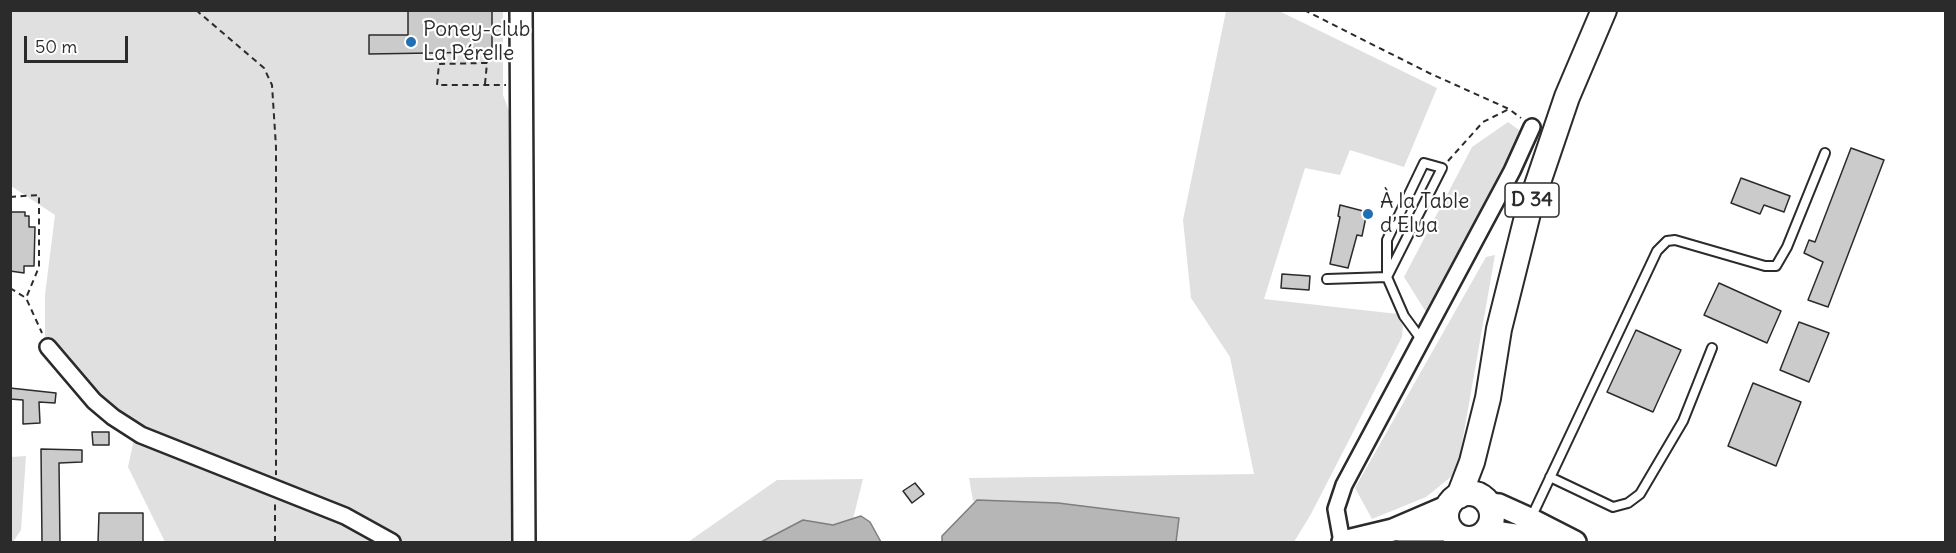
<!DOCTYPE html>
<html>
<head>
<meta charset="utf-8">
<style>
  body { margin:0 }
  #map { position:relative; width:1956px; height:553px; overflow:hidden; background:#fff; font-family:Delius,sans-serif }
  canvas { display:block }
  .frame { position:absolute; inset:0; border:12px solid #2b2b2b; pointer-events:none }
  .scale { position:absolute; left:24px; top:36px; width:104px; height:27px; box-sizing:border-box; border:3px solid #2b2b2b; border-top:0; padding-left:8px; font-size:18px; line-height:21px; white-space:nowrap; color:#2b2b2b; -webkit-text-stroke:4px #fff; paint-order:stroke }
</style>
</head>
<body>
<div id="map">
<canvas width="1956" height="553"></canvas>
<div class="frame"></div>
<div class="scale">50 m</div>
</div>
<script>
const ctx = document.querySelector('canvas').getContext('2d');
ctx.lineJoin = 'round';
function fillPath(path, color) { ctx.fillStyle = color; ctx.fill(path, 'evenodd'); }
const poly = rows => new Path2D(rows.map(r => 'M' + r).join(''));
function stroke(path, color, width, dash) { ctx.strokeStyle = color; ctx.lineWidth = width; ctx.lineCap = dash ? 'butt' : 'round'; ctx.setLineDash(dash || []); ctx.stroke(path); }
function drawText(font, color, halo, rows, align = 'center') {
  ctx.font = font + ' Delius,sans-serif'; ctx.lineWidth = 4.5; ctx.setLineDash([]); ctx.textBaseline = 'middle'; ctx.strokeStyle = halo; ctx.fillStyle = color; for (const [text, x, y, turn = 0] of rows) {
    ctx.save(); ctx.translate(x, y); ctx.rotate((+turn || 0) * Math.PI / 180); ctx.textAlign = isNaN(turn) ? turn : align; if (halo) ctx.strokeText(text, 0, 0); ctx.fillText(text, 0, 0); ctx.restore();
  }
}
const green = poly([
  [10,11,503,11,503,95,510,114,514,542,165,542,128,467,134,439,45,352,45,295,55,215,11,186],
  [1226,11,1279,11,1437,88,1404,167,1350,150,1340,175,1305,168,1264,299,1398,314,1403,326,1402,337,1311,514,1294,542,1176,542,1178,517,1058,503,973,501,969,478,1254,474,1230,357,1191,298,1183,220],
  [1508,122,1523,133,1426,312,1404,277,1472,147],
  [1495,255,1457,472,1426,497,1372,519,1355,488,1486,257],
  [26,456,21,530,13,542,11,542,11,457],
  [863,479,853,519,833,525,803,520,761,542,688,542,777,480]
]);
const water = poly([
  [977,500,1058,503,1179,518,1176,542,942,542,942,536,977,500],
  [861,516,870,522,881,542,761,542,803,520,833,525,861,516]
]);
const building = poly([
  [408,10,492,10,492,52,369,54,369,35,408,35,408,10],
  [1851,148,1884,160,1828,307,1808,300,1823,262,1804,253,1809,240,1815,242,1851,148],
  [1741,178,1790,196,1784,212,1764,205,1760,214,1731,203,1741,178],
  [1340,205,1367,212,1362,236,1357,235,1348,268,1330,264,1340,217,1338,216,1340,205],
  [10,212,25,212,25,216,29,216,29,227,35,227,34,266,24,266,24,273,10,271,10,212],
  [1282,274,1310,276,1309,290,1281,288,1282,274],
  [1719,283,1781,311,1767,343,1704,315,1719,283],
  [1799,322,1829,333,1809,382,1780,370,1799,322],
  [1636,330,1681,350,1653,412,1607,392,1636,330],
  [1753,383,1801,402,1776,466,1728,446,1753,383],
  [10,388,56,393,55,403,39,402,40,423,23,424,23,400,10,399,10,388],
  [92,432,109,432,109,445,93,445,92,432],
  [41,449,82,450,82,462,59,463,60,543,42,543,41,449],
  [915,483,924,494,912,503,903,491,915,483],
  [99,513,143,513,143,543,98,543,99,513]
]);
const path = poly([
  [196,10,264,68,272,85,276,147,276,475],
  [1304,10,1429,73,1509,109,1521,118],
  [485,84,487,63,439,64,437,85,506,85],
  [1448,161,1483,122,1509,109],
  [10,197,39,195,39,267,26,298],
  [10,288,26,298,42,333],
  [275,542,275,504]
]);
const service = poly([
  [1387,277,1442,168,1424,163,1387,240,1387,277,1404,316,1421,339],
  [1327,279,1387,277],
  [1550,477,1613,507,1628,503,1640,494,1683,421,1712,348],
  [1531,518,1657,251,1667,241,1675,240,1765,266,1776,266,1787,247,1825,153]
]);
const minor = poly([
  [48,347,94,401,113,417,141,435,345,516,392,542],
  [1342,542,1336,509,1344,485,1512,171,1532,127]
]);
const secondary = poly([
  [521,10,524,542],
  [1489,504,1499,505,1530,519,1575,542],
  [1399,530,1451,530],
  [1487,531,1522,536,1543,542],
  [1343,542,1393,530,1449,506]
]);
const primary = poly([
  '1446 516a23 23 0 1 1 46 0a23 23 0 1 1-46 0Z',
  [1459,496,1472,462,1488,398,1499,329,1529,209,1567,97,1604,10]
]);
const markers = [
  [411,42,6,"#1f6fb2"],
  [1368,214,6,"#1f6fb2"]
];
const shields = [
  [1532,200,54]
];
const shieldNames = [
  ["D 34",1532,200]
];
const poiNames = [
  ["Poney-club",423,30],
  ["La Pérelle",423,54],
  ["À la Table",1380,202],
  ["d’Elya",1380,226]
];
fillPath(green, '#e0e0e0');
fillPath(water, '#b6b6b6');
stroke(water, '#7e7e7e', 1.5);
fillPath(building, '#cbcbcb');
stroke(building, '#2b2b2b', 1.5);
stroke(service, '#2b2b2b', 12);
stroke(minor, '#2b2b2b', 20);
stroke(secondary, '#2b2b2b', 26);
stroke(primary, '#2b2b2b', 28);
stroke(path, '#2b2b2b', 2, [6, 4.5]);
stroke(service, '#fff', 8);
stroke(minor, '#fff', 15);
stroke(secondary, '#fff', 21);
stroke(primary, '#fff', 24);
for (const [x, y, r, color] of markers) { const dot = new Path2D(); dot.arc(x, y, r, 0, 2 * Math.PI); ctx.fillStyle = color; ctx.fill(dot); stroke(dot, '#fff', 2); }
for (const [x, y, w] of shields) { const box = new Path2D(); box.roundRect(x - w / 2, y - 17, w, 34, 4.5); ctx.fillStyle = '#fff'; ctx.fill(box); stroke(box, '#2b2b2b', 1.5); }
drawText('bold 20px', '#2b2b2b', null, shieldNames);
drawText('21px', '#2b2b2b', '#fff', poiNames, 'left');
</script>
</body>
</html>
